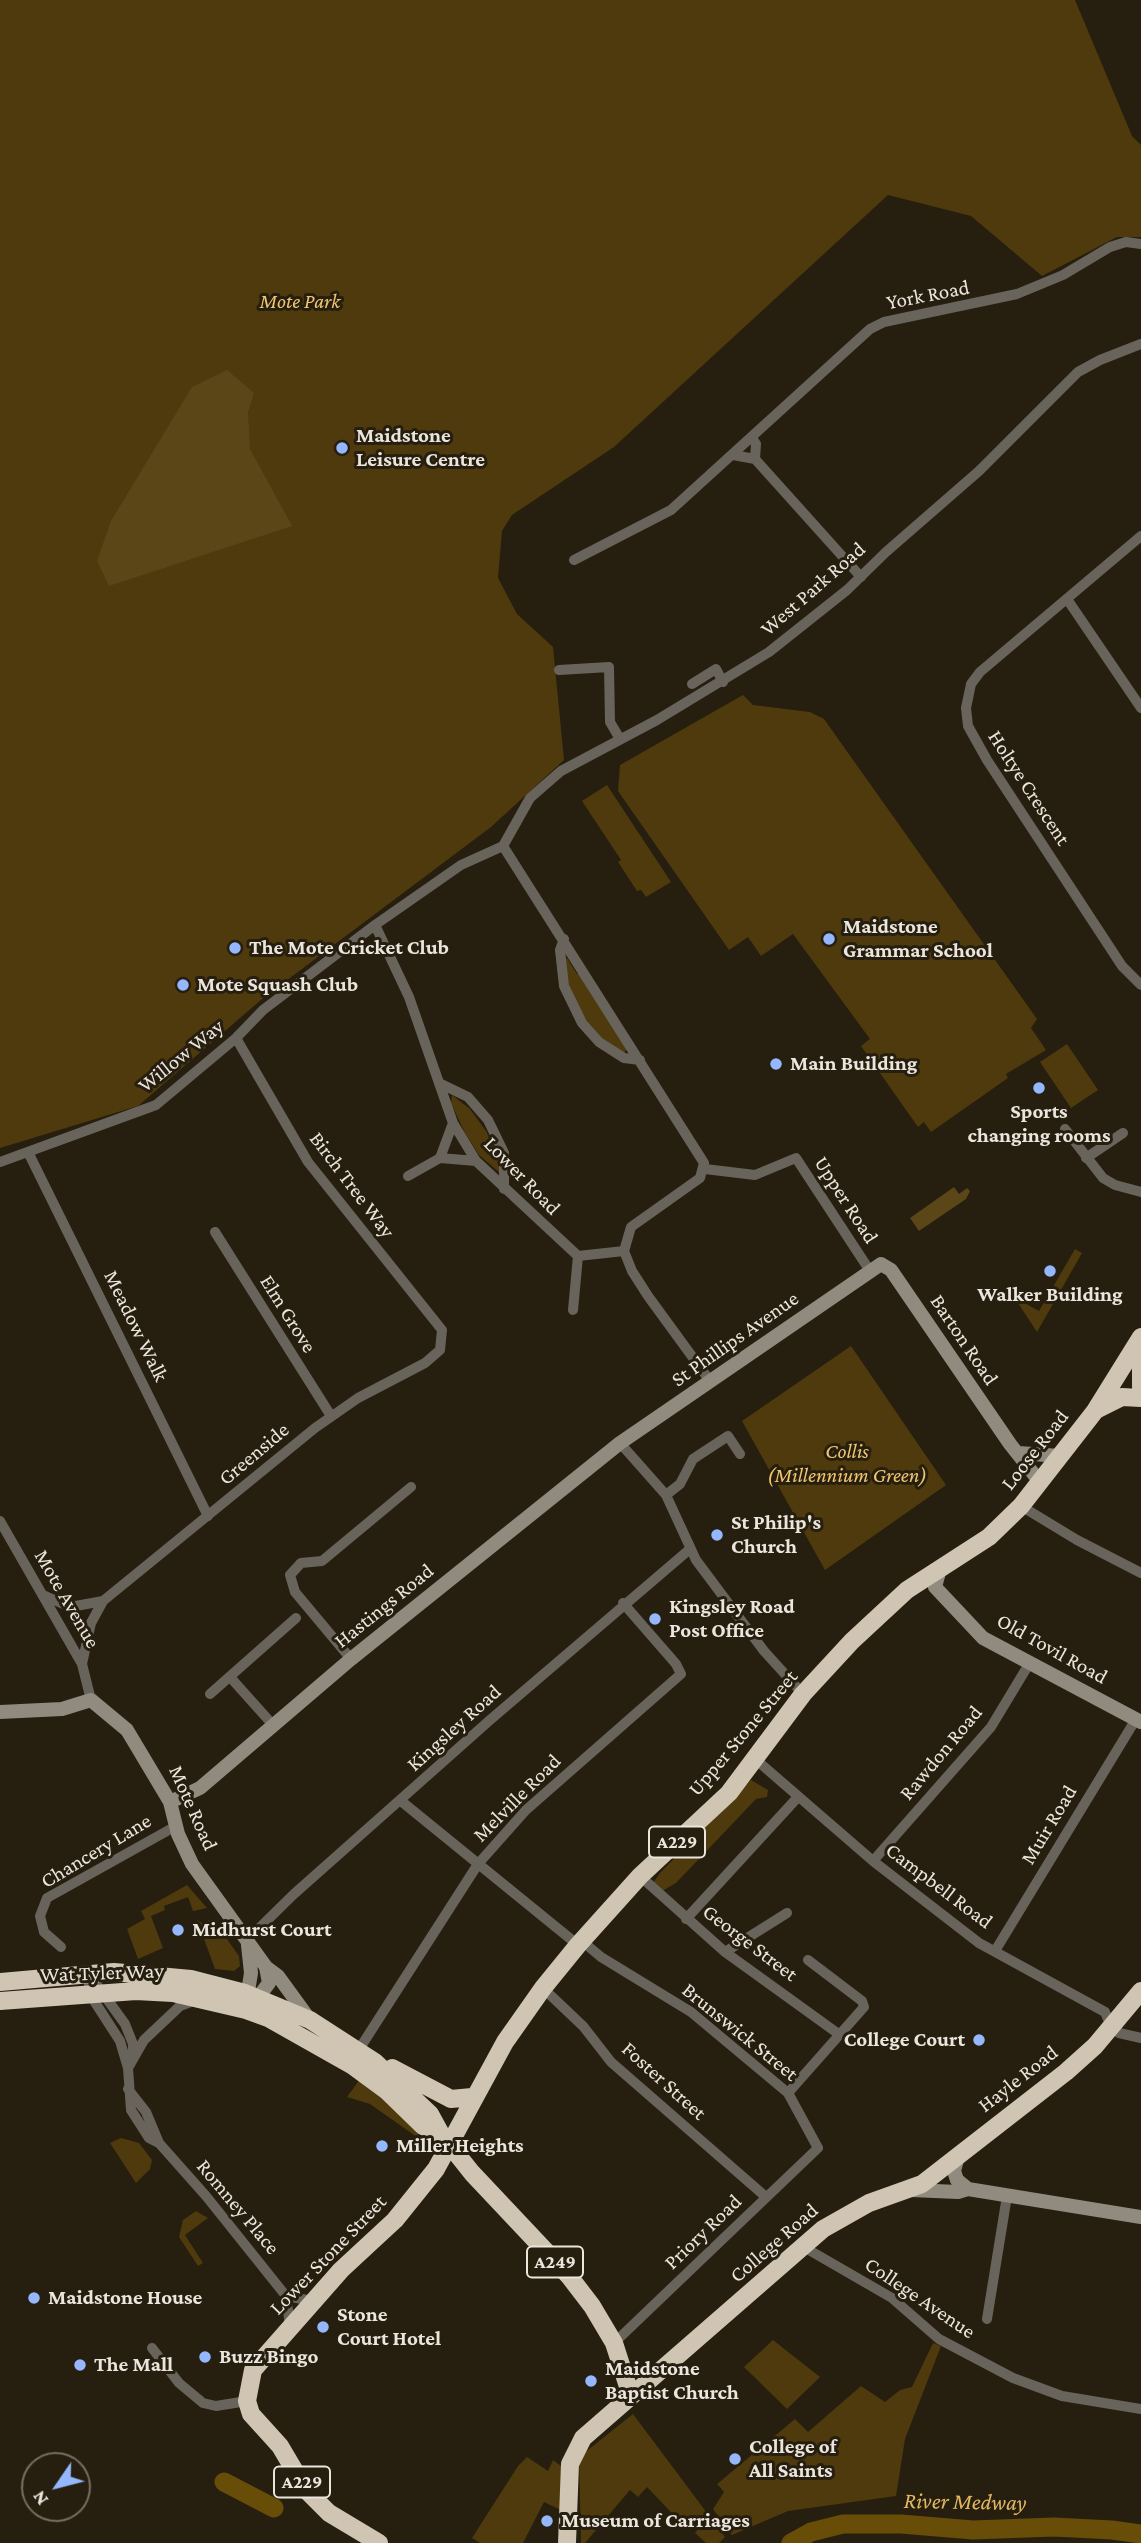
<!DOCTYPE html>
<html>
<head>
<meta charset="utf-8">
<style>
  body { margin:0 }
  #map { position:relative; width:1141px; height:2543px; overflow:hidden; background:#261e0f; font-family:"Crimson Pro",serif }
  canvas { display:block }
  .north { position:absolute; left:21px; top:2452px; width:70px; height:70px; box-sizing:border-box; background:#261e0f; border:2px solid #756e61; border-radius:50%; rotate:235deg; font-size:19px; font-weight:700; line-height:28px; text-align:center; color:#ebe6dd }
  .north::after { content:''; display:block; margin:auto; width:24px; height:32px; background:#94b7fd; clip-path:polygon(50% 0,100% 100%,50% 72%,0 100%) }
</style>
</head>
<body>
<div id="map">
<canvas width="1141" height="2543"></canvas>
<div class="north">N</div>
</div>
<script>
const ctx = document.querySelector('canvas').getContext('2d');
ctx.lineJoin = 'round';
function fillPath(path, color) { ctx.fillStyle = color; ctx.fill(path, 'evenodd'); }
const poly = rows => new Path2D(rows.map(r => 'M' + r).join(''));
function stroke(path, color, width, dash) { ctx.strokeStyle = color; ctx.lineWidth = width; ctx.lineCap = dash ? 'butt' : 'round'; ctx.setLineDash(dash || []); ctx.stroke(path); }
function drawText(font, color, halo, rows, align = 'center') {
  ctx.font = font + ' "Crimson Pro",serif'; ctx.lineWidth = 6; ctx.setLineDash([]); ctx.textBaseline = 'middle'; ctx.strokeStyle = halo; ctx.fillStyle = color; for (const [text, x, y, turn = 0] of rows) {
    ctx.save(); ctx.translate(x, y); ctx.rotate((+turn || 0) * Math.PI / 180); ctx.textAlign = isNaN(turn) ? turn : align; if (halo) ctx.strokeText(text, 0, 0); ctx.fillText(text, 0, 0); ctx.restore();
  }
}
const green = poly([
  [0,0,1075,0,1132,136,1141,145,1141,237,1117,237,1042,276,971,216,888,195,614,447,512,515,502,531,498,578,517,614,553,647,564,760,491,827,262,999,138,1106,0,1148],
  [743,695,753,705,810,712,824,719,1037,1019,1031,1028,1046,1050,1006,1074,1008,1078,931,1132,924,1122,918,1127,861,1046,870,1039,793,934,761,956,748,937,729,950,618,791,620,765],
  [607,785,671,882,646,897,641,890,637,891,618,862,621,860,582,801],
  [567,958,577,974,580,973,627,1049,624,1053,599,1036,584,1018,567,981,564,961],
  [1067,1044,1098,1090,1071,1108,1040,1062],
  [452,1095,470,1109,486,1131,497,1154,500,1173,479,1155,465,1133,451,1103],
  [1075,1249,1082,1253,1037,1332,1018,1303,1021,1301,1039,1311],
  [851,1346,946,1485,825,1570,742,1421],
  [751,1780,768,1790,767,1797,756,1799,676,1883,662,1891,653,1883,660,1873],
  [187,1885,207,1908,193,1911,188,1897,164,1906,165,1910,151,1916,163,1948,138,1959,127,1929,145,1919,141,1911],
  [197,1920,202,1923,210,1920,217,1925,239,1956,240,1966,234,1971,215,1969],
  [363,2075,392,2100,424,2142,370,2104,347,2097],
  [121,2138,139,2143,152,2160,150,2169,136,2183,110,2143],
  [196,2211,208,2218,185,2235,203,2263,198,2266,179,2237,183,2220],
  [773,2340,820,2377,787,2409,744,2367],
  [933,2343,941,2346,905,2439,896,2496,788,2511,732,2535,713,2509,724,2492,717,2484,795,2419,808,2432,861,2386,885,2402,900,2390,912,2387],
  [633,2414,725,2537,719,2543,706,2543,695,2533,702,2524,694,2517,685,2527,647,2487,638,2497,630,2490,585,2543,581,2543,579,2457],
  [527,2457,548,2471,553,2460,569,2472,561,2510,544,2502,523,2543,480,2543,472,2538,518,2466]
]);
const forest = poly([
  [227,370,254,393,248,412,250,449,292,526,109,586,97,561,111,521,192,387],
  [954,1187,959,1194,967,1188,970,1191,966,1199,919,1231,910,1218]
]);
const river = poly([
  [224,2482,274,2508],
  [791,2543,811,2532,843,2524,901,2524,973,2530,1054,2527,1112,2530,1141,2534]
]);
const street = poly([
  [752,438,756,444,755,459],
  [733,455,755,459,861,577],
  [1141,536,980,672,971,684,966,708,968,726,987,760,1122,966,1141,985],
  [574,560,671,510,870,329,884,322,1017,294,1063,275,1110,247,1126,242,1141,244],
  [1067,599,1141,708],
  [559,670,609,667,610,722,620,739],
  [692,684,716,669,723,682],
  [503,846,530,798,561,771,657,720,769,652,847,590,886,552,979,471,1078,372,1100,360,1141,344],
  [503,846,704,1163,700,1178,631,1227,624,1251,632,1271,648,1296,710,1381],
  [375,925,409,997,453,1123,476,1161,578,1256,624,1251],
  [564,939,560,950,564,986,582,1023,599,1042,624,1058,640,1060],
  [439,1083,468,1097,488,1120,504,1153,504,1189],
  [1065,1129,1103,1178,1115,1185,1141,1192],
  [29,1154,208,1516],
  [440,1158,453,1123],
  [1086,1158,1123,1133],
  [0,1162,156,1105,236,1038,263,1010,375,925,461,865,503,846],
  [705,1169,755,1175,796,1158,870,1271],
  [408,1176,440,1158,476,1161],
  [215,1232,331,1416],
  [573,1310,578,1256],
  [620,1443,666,1495,696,1560,764,1651,803,1694],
  [666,1495,680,1484,693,1459,728,1436,740,1454],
  [1021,1506,1077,1540,1141,1573],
  [0,1521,82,1664,91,1700],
  [43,1595,70,1607,103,1601],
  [351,1659,295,1592,290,1575,301,1563,322,1561,411,1487],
  [82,1664,91,1623,103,1601,315,1428,358,1398,425,1363,440,1350,442,1330,308,1162,236,1038],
  [230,1677,273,1725],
  [210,1694,296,1618],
  [754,1758,873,1861,979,1943,1105,2012,1111,2027,1119,2033,1141,2038],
  [401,1801,578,1945],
  [873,1861,991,1727,1029,1664],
  [640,1876,725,1952,840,2035],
  [686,1919,798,1797],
  [247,1940,294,1894,490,1720,690,1549],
  [582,1941,601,1957,691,2012,788,2093,818,2148,614,2343],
  [61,1947,44,1932,40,1916,47,1898,176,1826],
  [995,1951,1136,1719],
  [725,1952,787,1913],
  [89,1974,89,1993,120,2041,128,2068,131,2110,149,2138,159,2143,206,2196,286,2296,290,2326],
  [89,1974,125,2024,133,2044,133,2057],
  [543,1988,583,2026,611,2062,766,2197],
  [358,2051,478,1864,526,1810,681,1674,676,1664,623,1603],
  [128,2068,144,2040,180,2006,193,2001],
  [128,2089,146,2112,159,2143],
  [788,2093,864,2007,862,2001,808,1960],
  [802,2246,892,2298,939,2339,1013,2378,1062,2396,1141,2409],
  [286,2296,313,2301],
  [987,2319,1007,2196],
  [152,2348,179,2383,203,2403,216,2406,247,2401]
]);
const secondary = poly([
  [1019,1453,1060,1456],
  [940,1569,935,1587,983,1638,1141,1722],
  [0,1712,62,1709,91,1700,127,1730,170,1802,178,1834,192,1864,266,1967,269,1983,253,2004],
  [170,1802,200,1788,351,1659,620,1443,881,1264,891,1270,1010,1444,1040,1482],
  [266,1967,278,1976,310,2020],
  [246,2004,251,1973,248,1945],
  [958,2156,954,2171,957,2180,968,2189],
  [911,2190,958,2192,968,2189,1141,2217]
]);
const highway = poly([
  [1141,1360,1141,1387],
  [1098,1409,1122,1397,1141,1398],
  [0,1982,114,1972,191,1979,245,1993,310,2020,375,2062,430,2114,441,2134,472,2173,569,2276,592,2306,614,2343,631,2396],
  [0,2001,136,1991,173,1993,246,2010,268,2018,353,2066,387,2091,423,2126,441,2134],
  [392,2068,451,2099,472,2097],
  [379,2543,329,2513,306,2490,280,2446,251,2414,247,2401,253,2370,341,2270,395,2220,436,2169,505,2042,543,1988,578,1945,640,1876,729,1793,803,1694,852,1641,907,1590,989,1537,1021,1506,1095,1411,1141,1337],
  [567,2543,570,2464,583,2438,823,2229,869,2203,922,2184,1066,2072,1095,2046,1141,1991]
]);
const markers = [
  [342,448,7,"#94b7fd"],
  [829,939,7,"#94b7fd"],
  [235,948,7,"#94b7fd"],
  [183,985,7,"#94b7fd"],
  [776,1064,7,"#94b7fd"],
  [1039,1088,7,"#94b7fd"],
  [1050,1271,7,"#94b7fd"],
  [717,1535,7,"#94b7fd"],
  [655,1619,7,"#94b7fd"],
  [178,1930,7,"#94b7fd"],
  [979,2040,7,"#94b7fd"],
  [382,2146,7,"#94b7fd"],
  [34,2298,7,"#94b7fd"],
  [323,2327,7,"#94b7fd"],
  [205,2357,7,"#94b7fd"],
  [80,2365,7,"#94b7fd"],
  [591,2381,7,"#94b7fd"],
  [735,2459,7,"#94b7fd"],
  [547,2521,7,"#94b7fd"]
];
const shields = [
  [677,1842,56],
  [555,2262,56],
  [302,2482,56]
];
const shieldNames = [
  ["A229",677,1842],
  ["A249",555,2262],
  ["A229",302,2482]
];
const streetNames = [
  ["York Road",928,295,-11],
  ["West Park Road",813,589,-41],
  ["Holtye Crescent",1029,788,57],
  ["Willow Way",181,1056,-39],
  ["Lower Road",522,1176,46],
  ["Birch Tree Way",352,1185,53],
  ["Upper Road",846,1200,57],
  ["Elm Grove",288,1314,58],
  ["Meadow Walk",136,1326,64],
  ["St Phillips Avenue",735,1339,-35],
  ["Barton Road",964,1340,56],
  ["Loose Road",1035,1450,-52],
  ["Greenside",254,1454,-40],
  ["Mote Avenue",67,1599,60],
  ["Hastings Road",384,1606,-39],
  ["Old Tovil Road",1052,1649,29],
  ["Kingsley Road",454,1728,-42],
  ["Upper Stone Street",743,1733,-50],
  ["Rawdon Road",941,1753,-50],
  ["Melville Road",517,1798,-45],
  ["Mote Road",193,1808,66],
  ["Muir Road",1049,1825,-59],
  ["Chancery Lane",96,1851,-31],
  ["Campbell Road",939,1886,37],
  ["George Street",750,1943,37],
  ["Wat Tyler Way",102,1973,-2],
  ["Brunswick Street",740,2032,39],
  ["Hayle Road",1018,2079,-38],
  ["Foster Street",664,2081,42],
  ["Romney Place",238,2207,50],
  ["Priory Road",703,2232,-44],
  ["College Road",774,2243,-41],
  ["Lower Stone Street",328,2255,-46],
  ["College Avenue",920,2298,34]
];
const parkNames = [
  ["Mote Park",300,302],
  ["Collis",847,1452],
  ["(Millennium Green)",847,1476]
];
const poiNames = [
  ["Maidstone",356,436],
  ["Leisure Centre",356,460],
  ["Maidstone",843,927],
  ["Grammar School",843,951],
  ["The Mote Cricket Club",249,948],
  ["Mote Squash Club",197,985],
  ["Main Building",790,1064],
  ["Sports",1039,1112,"center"],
  ["changing rooms",1039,1136,"center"],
  ["Walker Building",1050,1295,"center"],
  ["St Philip's",731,1523],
  ["Church",731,1547],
  ["Kingsley Road",669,1607],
  ["Post Office",669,1631],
  ["Midhurst Court",192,1930],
  ["College Court",965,2040,"right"],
  ["Miller Heights",396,2146],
  ["Maidstone House",48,2298],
  ["Stone",337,2315],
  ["Court Hotel",337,2339],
  ["Buzz Bingo",219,2357],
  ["The Mall",94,2365],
  ["Maidstone",605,2369],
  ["Baptist Church",605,2393],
  ["College of",749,2447],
  ["All Saints",749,2471],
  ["Museum of Carriages",561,2521]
];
const waterNames = [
  ["River Medway",965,2502,1]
];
fillPath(green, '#4e3a0c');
fillPath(forest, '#5b4617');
stroke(river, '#684d09', 19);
stroke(street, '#68645c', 10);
stroke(secondary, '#918b7f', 14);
stroke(highway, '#cfc5b2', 18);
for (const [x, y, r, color] of markers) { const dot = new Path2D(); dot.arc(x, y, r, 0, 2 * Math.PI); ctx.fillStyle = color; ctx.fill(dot); stroke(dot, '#261e0f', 2.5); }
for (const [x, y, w] of shields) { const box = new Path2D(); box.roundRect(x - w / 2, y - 15.5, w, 31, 5); ctx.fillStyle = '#261e0f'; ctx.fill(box); stroke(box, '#ebe6dd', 2); }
drawText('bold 19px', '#ebe6dd', null, shieldNames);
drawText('21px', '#ebe6dd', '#261e0f', streetNames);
drawText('italic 21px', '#f0c66f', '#261e0f', parkNames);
drawText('bold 21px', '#ebe6dd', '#261e0f', poiNames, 'left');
drawText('italic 23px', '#e1b861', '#261e0f', waterNames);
</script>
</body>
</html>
